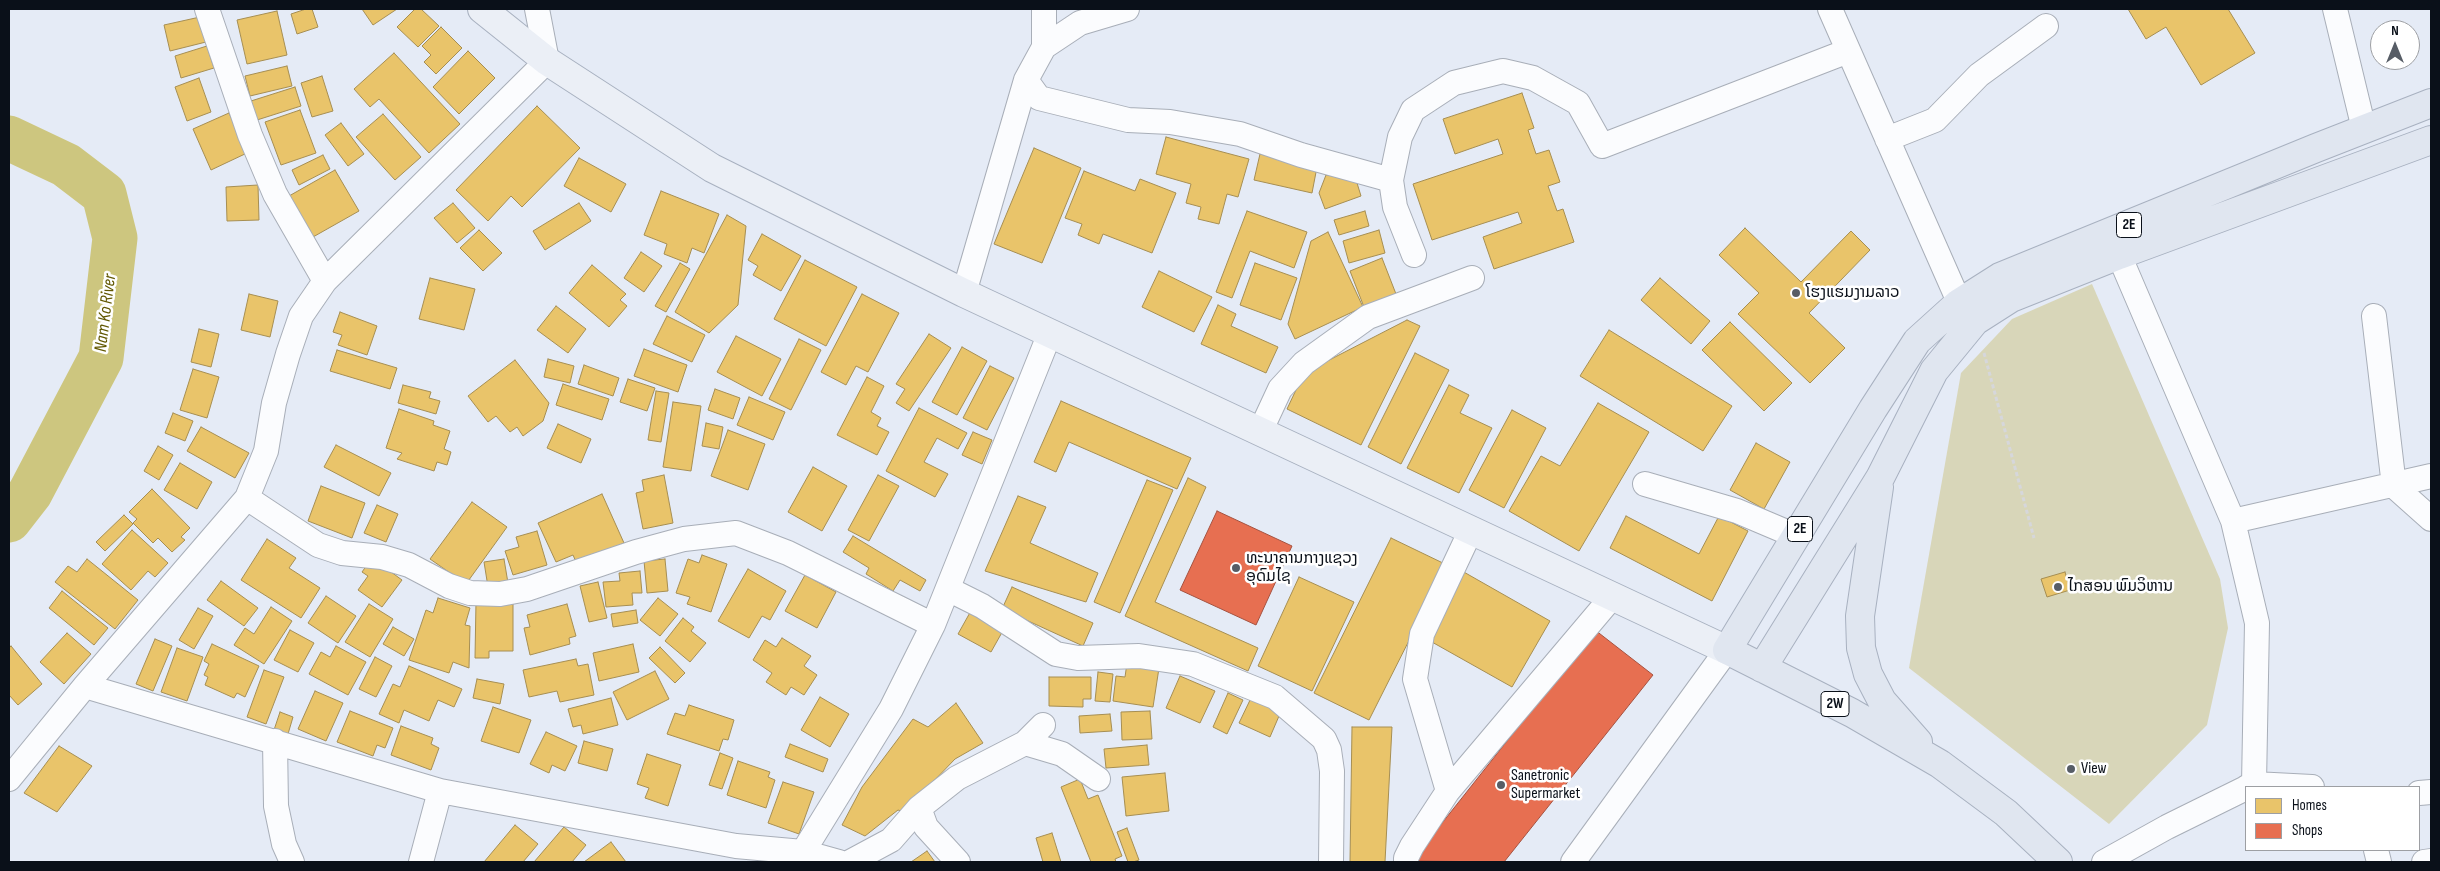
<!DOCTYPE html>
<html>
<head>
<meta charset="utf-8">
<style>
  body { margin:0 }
  #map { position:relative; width:2440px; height:871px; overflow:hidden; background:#e5ebf6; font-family:"Sofia Sans Condensed",sans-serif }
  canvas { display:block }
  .frame { position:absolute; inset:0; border:10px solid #0a1019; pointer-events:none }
  .legend { position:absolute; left:2245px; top:786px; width:175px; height:65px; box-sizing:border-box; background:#fff; border:1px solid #9d9fa3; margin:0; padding:6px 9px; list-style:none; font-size:15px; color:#0a1019 }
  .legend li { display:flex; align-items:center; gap:10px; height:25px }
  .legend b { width:25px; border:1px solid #9d9fa3 }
  .north { position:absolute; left:2370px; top:20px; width:50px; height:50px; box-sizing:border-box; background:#fff; border:1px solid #9d9fa3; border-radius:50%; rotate:0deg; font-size:14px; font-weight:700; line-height:20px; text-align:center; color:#0a1019 }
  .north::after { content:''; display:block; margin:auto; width:18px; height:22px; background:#575d66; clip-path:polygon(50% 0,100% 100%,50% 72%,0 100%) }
</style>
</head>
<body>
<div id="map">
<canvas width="2440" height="871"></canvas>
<div class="frame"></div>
<ul class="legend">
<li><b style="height:14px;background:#e9c46a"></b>Homes</li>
<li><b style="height:14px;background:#e76f51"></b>Shops</li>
</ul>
<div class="north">N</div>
</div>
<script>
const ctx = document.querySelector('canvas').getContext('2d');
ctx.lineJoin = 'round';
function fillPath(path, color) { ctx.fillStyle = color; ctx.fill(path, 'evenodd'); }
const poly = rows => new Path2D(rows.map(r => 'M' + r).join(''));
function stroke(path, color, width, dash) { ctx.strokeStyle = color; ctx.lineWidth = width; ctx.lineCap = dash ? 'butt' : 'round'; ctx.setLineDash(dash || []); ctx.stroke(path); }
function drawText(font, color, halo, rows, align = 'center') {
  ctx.font = font + ' "Sofia Sans Condensed","Noto Sans Lao",sans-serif'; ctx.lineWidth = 5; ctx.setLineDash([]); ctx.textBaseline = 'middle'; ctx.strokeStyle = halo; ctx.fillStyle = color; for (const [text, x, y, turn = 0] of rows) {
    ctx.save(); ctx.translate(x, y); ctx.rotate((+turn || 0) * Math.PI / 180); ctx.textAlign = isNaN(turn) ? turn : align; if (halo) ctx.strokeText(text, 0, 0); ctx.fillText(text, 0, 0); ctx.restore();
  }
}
const green = poly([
  [2092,284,2220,579,2228,628,2207,725,2109,824,1909,668,1961,373,2012,319]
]);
const homes = poly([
  [306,9,312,9,318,27,297,34,291,14,306,9],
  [362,9,397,9,373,25,362,9],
  [415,9,421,9,439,26,418,47,397,27,415,9],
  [2128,9,2228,9,2255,53,2201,85,2166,27,2146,39,2128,9],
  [277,11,287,55,247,64,237,20,277,11],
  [200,17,206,42,170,51,164,25,200,17],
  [441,27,462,48,436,74,424,62,431,55,422,46,441,27],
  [207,46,214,68,181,78,175,56,207,46],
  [468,51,495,78,459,114,433,87,468,51],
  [394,53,460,124,429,153,379,99,370,107,354,89,394,53],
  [287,66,292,86,250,96,245,76,287,66],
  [322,76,333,111,312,117,301,83,322,76],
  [199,78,211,112,187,121,175,87,199,78],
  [295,87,301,106,257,120,251,101,295,87],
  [1522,93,1534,128,1528,130,1536,154,1549,150,1560,182,1548,186,1557,211,1563,209,1574,242,1494,269,1483,237,1522,223,1518,212,1432,240,1413,184,1503,154,1498,139,1455,154,1443,119,1522,93],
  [537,106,580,148,522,207,511,196,488,221,456,190,537,106],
  [300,110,316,153,281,165,265,122,300,110],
  [229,113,247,153,211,170,193,129,229,113],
  [383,114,421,157,395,180,356,137,383,114],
  [341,123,364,154,348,166,325,135,341,123],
  [1166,137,1249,159,1238,197,1227,194,1219,224,1198,219,1201,207,1186,203,1191,184,1156,174,1166,137],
  [1034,148,1081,168,1042,263,994,244,1034,148],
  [1260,154,1317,167,1312,193,1254,180,1260,154],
  [323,155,330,169,299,185,292,170,323,155],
  [579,158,626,184,611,212,564,186,579,158],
  [335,170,359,211,313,237,289,196,335,170],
  [1084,171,1135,191,1140,179,1176,193,1152,253,1103,234,1099,244,1078,235,1082,224,1065,218,1084,171],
  [1326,175,1339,175,1357,183,1361,196,1325,209,1319,193,1326,175],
  [258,185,259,220,227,221,226,187,258,185],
  [661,191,719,214,704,253,692,248,687,263,664,254,667,244,644,235,661,191],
  [453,203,475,228,457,243,434,218,453,203],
  [579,203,591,221,545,250,533,231,579,203],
  [1247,211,1307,232,1294,268,1250,251,1232,298,1216,292,1247,211],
  [1365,211,1369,226,1339,235,1334,220,1365,211],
  [727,215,746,226,738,305,709,333,675,312,727,215],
  [1745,228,1801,282,1851,231,1870,250,1809,313,1845,348,1810,383,1738,314,1759,293,1719,255,1745,228],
  [479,230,502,253,483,271,460,248,479,230],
  [1379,230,1385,253,1349,263,1343,241,1379,230],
  [1328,232,1363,307,1295,339,1288,324,1311,241,1328,232],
  [762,234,801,256,781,291,753,275,758,266,748,260,762,234],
  [641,252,662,266,644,292,624,278,641,252],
  [1382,258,1396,294,1364,307,1350,271,1382,258],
  [805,260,857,287,826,346,774,319,805,260],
  [680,263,690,269,666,312,655,306,680,263],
  [1255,263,1297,278,1281,320,1240,305,1255,263],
  [592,265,626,294,620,300,627,306,609,327,569,293,592,265],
  [1159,271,1212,297,1194,332,1142,307,1159,271],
  [430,278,475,289,464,330,419,319,430,278],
  [1660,278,1710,321,1691,344,1641,300,1660,278],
  [249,294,278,301,270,337,241,330,249,294],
  [862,294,899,313,868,372,856,366,846,385,821,372,862,294],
  [1218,305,1236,314,1231,326,1278,347,1266,373,1201,344,1218,305],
  [556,306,586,329,568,353,537,330,556,306],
  [340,312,377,326,367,355,338,345,342,335,333,332,340,312],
  [667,316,705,335,692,362,653,344,667,316],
  [1407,320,1420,326,1361,445,1287,409,1304,373,1407,320],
  [1730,322,1792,383,1764,411,1702,350,1730,322],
  [199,329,219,334,211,367,191,362,199,329],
  [1609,330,1732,406,1703,451,1580,376,1609,330],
  [929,334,951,348,909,411,896,403,905,389,896,384,929,334],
  [736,336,781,359,762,396,717,372,736,336],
  [799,339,821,350,791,410,769,399,799,339],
  [962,347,987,361,957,415,932,402,962,347],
  [644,349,687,365,678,392,634,376,644,349],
  [337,350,397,368,390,389,330,371,337,350],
  [1415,353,1449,370,1401,464,1368,447,1415,353],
  [548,359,574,366,570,383,544,377,548,359],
  [515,360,549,403,543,421,523,436,517,427,510,432,496,416,488,422,468,396,515,360],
  [584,365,619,378,613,396,578,384,584,365],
  [990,366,1014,378,987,430,963,418,990,366],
  [193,369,219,377,207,418,180,410,193,369],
  [867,377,884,386,871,412,881,418,877,426,889,432,877,455,837,435,867,377],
  [628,379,655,388,647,411,620,402,628,379],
  [563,384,609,399,602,420,556,405,563,384],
  [403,385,431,392,429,398,440,401,436,414,398,403,403,385],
  [1449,385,1469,395,1460,413,1492,428,1459,493,1407,468,1449,385],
  [715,389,740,398,733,419,708,410,715,389],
  [656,391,669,393,661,442,648,440,656,391],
  [749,397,785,412,773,440,737,425,749,397],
  [1061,401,1191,458,1177,489,1069,442,1056,472,1034,462,1061,401],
  [673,402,701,406,691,471,663,467,673,402],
  [1598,403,1649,432,1579,551,1509,511,1541,456,1560,466,1598,403],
  [919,408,967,433,958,449,937,438,924,462,948,474,935,497,886,471,919,408],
  [399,409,434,421,433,425,450,431,444,449,451,452,447,465,437,462,434,471,397,459,402,453,386,448,399,409],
  [1512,410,1546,428,1504,508,1469,490,1512,410],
  [173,413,193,421,185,441,165,433,173,413],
  [706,423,723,427,719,449,702,446,706,423],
  [558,424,591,439,581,463,547,448,558,424],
  [201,427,249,453,235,478,187,451,201,427],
  [728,430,765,444,748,490,711,476,728,430],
  [973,432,992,440,982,464,962,455,973,432],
  [1756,443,1790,462,1764,509,1730,490,1756,443],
  [336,445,391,473,379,496,324,467,336,445],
  [158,446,173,455,159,480,144,471,158,446],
  [180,463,212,482,197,509,164,490,180,463],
  [813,467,847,486,822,531,788,512,813,467],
  [664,475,673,523,643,529,636,493,644,491,642,480,664,475],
  [878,475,899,486,869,541,848,530,878,475],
  [1188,478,1206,487,1155,602,1258,648,1248,671,1125,616,1188,478],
  [1147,480,1173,490,1120,613,1094,602,1147,480],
  [321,486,365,503,352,538,308,521,321,486],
  [152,489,190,528,181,537,185,540,172,552,158,538,153,543,133,523,137,519,129,512,152,489],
  [602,494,624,543,577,564,573,555,556,562,538,523,602,494],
  [1018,496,1046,507,1030,543,1098,573,1086,602,985,571,1018,496],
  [472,502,507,527,466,584,430,559,472,502],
  [377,505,398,514,386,542,364,533,377,505],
  [124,515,133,524,105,551,96,542,124,515],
  [1626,516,1699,554,1719,516,1748,531,1712,601,1610,548,1626,516],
  [132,530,168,563,155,577,148,571,131,590,102,564,132,530],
  [537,531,547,565,513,575,505,551,519,547,516,537,537,531],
  [853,536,926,580,920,591,900,580,893,591,866,574,869,568,843,552,853,536],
  [1391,538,1447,565,1369,720,1314,693,1391,538],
  [267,539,296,558,289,568,320,588,301,618,241,580,267,539],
  [702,555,727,564,711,612,687,604,690,597,676,593,688,559,699,563,702,555],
  [372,558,402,580,382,607,358,590,368,576,362,572,372,558],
  [87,559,138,600,115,629,55,582,68,566,77,572,87,559],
  [504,559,508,583,488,587,484,562,504,559],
  [665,559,668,591,647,593,644,561,665,559],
  [748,569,786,591,770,620,762,616,749,638,718,621,748,569],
  [640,571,642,593,632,593,633,605,606,607,603,582,620,581,619,573,640,571],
  [1462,571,1550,621,1512,687,1423,637,1462,571],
  [2065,572,2070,590,2047,597,2041,579,2065,572],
  [805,575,836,592,817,628,785,611,805,575],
  [1299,577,1354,602,1312,691,1258,666,1299,577],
  [221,581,258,608,244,626,207,600,221,581],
  [598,582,607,618,589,622,580,586,598,582],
  [1012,587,1093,623,1083,646,1002,609,1012,587],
  [62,591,108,628,94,645,49,608,62,591],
  [326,596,356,616,338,643,308,623,326,596],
  [438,598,470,608,465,625,470,626,469,668,453,662,449,673,409,660,426,610,433,613,438,598],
  [658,598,678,614,660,636,640,620,658,598],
  [476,602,513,602,513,651,489,651,489,658,475,658,476,602],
  [369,604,393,619,370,657,345,642,369,604],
  [567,604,576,636,569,638,570,644,530,655,524,628,530,627,527,615,567,604],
  [271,607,292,621,264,664,234,645,245,628,254,634,271,607],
  [198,608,213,616,194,649,179,640,198,608],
  [972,609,1005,627,991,652,958,634,972,609],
  [636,610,638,623,613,627,611,614,636,610],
  [683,618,694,627,691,631,706,643,690,662,665,641,683,618],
  [393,627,414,639,404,656,383,644,393,627],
  [290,630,314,643,298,672,274,660,290,630],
  [67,633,91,654,64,684,40,662,67,633],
  [782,638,811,656,804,666,817,675,804,695,791,687,786,695,766,682,772,673,753,660,765,640,776,647,782,638],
  [155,639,172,646,153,691,136,684,155,639],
  [212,644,259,666,245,697,237,693,234,698,205,685,208,677,204,675,209,664,204,661,212,644],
  [633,644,639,672,599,681,593,653,633,644],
  [11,646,42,684,18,705,9,695,9,648,11,646],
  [336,646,366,662,348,695,309,674,321,652,330,657,336,646],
  [660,647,685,673,675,683,649,658,660,647],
  [177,648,203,657,187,701,161,692,177,648],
  [375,657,392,666,376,697,359,689,375,657],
  [576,659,578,666,588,664,594,695,560,702,557,691,529,697,523,670,576,659],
  [1127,663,1159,668,1153,707,1113,701,1116,676,1125,677,1127,663],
  [409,666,462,689,454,707,438,700,429,721,404,710,399,723,379,714,393,684,400,687,409,666],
  [264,670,284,677,266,724,247,717,264,670],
  [655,671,669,699,627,720,613,692,655,671],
  [1098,672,1113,674,1110,702,1095,701,1098,672],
  [1180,676,1215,691,1200,723,1166,708,1180,676],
  [1049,677,1091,677,1091,699,1083,699,1083,707,1049,706,1049,677],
  [477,679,504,684,500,704,473,698,477,679],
  [315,691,343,703,326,741,298,729,315,691],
  [1228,693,1243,700,1227,734,1213,727,1228,693],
  [1252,696,1282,709,1270,737,1239,723,1252,696],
  [820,697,849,714,830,747,801,730,820,697],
  [611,698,618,725,583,734,581,725,573,727,568,709,611,698],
  [956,703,983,743,955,759,904,812,898,810,865,836,842,825,862,787,913,719,928,727,956,703],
  [689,705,734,720,728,740,723,739,719,751,667,734,675,713,685,716,689,705],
  [493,707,531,720,519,753,481,741,493,707],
  [350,711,393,728,385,748,377,745,373,756,337,742,350,711],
  [1150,711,1152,739,1122,740,1121,712,1150,711],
  [280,712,293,717,288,734,274,730,280,712],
  [1110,714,1112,731,1080,733,1079,716,1110,714],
  [401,726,433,738,431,744,439,748,431,770,391,755,401,726],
  [1352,727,1392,727,1385,862,1350,862,1352,727],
  [546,732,577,746,565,771,552,765,549,773,530,764,546,732],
  [584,741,613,749,607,771,578,763,584,741],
  [790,744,828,759,823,772,785,757,790,744],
  [1147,745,1149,765,1106,768,1104,749,1147,745],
  [59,746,92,766,57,812,24,793,59,746],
  [720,753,733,758,722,789,709,785,720,753],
  [647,754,681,765,668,806,645,798,649,788,637,784,647,754],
  [738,761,770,772,768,777,775,780,766,808,727,795,738,761],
  [1165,773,1169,811,1126,816,1122,777,1165,773],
  [1080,779,1088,799,1098,795,1122,856,1115,859,1116,862,1091,862,1061,787,1080,779],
  [783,782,814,792,799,834,768,823,783,782],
  [515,825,538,844,523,862,484,862,515,825],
  [564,827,586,845,572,862,534,862,564,827],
  [1127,828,1139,860,1133,862,1128,862,1117,832,1127,828],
  [1052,833,1061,862,1043,862,1036,838,1052,833],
  [611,842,626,862,584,862,611,842],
  [927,851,935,862,911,862,927,851]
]);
const shops = poly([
  [1217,511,1292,546,1256,625,1180,590,1217,511],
  [1595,630,1653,675,1504,862,1412,861,1595,630]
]);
const river = poly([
  [9,138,66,165,104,194,115,238,101,358,30,493,9,520]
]);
const path = poly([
  [1984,353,2034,538]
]);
const minor = poly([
  [207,9,250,135,275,194,325,281],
  [1830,9,1967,320],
  [2335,9,2364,129],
  [1044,47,1044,9],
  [1026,80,1039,98,1128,120,1170,122,1240,134,1301,155,1391,180],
  [1887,139,1935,120,1979,75,2046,26],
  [1414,255,1395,207,1391,180,1400,137,1413,110,1454,83,1503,71,1533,78,1578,103,1602,146,1848,51],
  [2119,255,2233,521,2257,623,2254,784,2247,787],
  [964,293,1026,80,1044,47,1080,23,1127,9],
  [2374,316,2394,486,2431,519],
  [1260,432,1280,389,1304,363,1368,317,1472,278],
  [1645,484,1737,511,1796,536],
  [247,498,318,545,342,553,382,557,409,565,449,586,470,593,500,594,527,589,636,552,684,539,736,533,788,553,933,625],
  [2233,521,2431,476],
  [948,589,982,606,1056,654,1078,658,1139,656,1193,664,1275,697,1324,739,1329,750,1332,771,1331,862],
  [85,686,440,791,736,846,803,852,839,862],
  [275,741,276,806,284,844,292,862],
  [1025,743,1062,754,1098,779],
  [9,779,85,686,247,498,266,451,274,403,288,354,301,316,325,281,547,61,537,9],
  [2254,784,2312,787],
  [1448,791,1415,679,1422,634,1471,530],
  [2419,793,2431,792],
  [919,808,926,827,958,862],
  [2376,850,2379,862],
  [421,862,440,791],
  [805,862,803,852,891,709,933,625,1050,333],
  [850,862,891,840,919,808,957,778,1025,743,1043,725],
  [1406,862,1406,858,1412,846,1448,791,1612,597],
  [1573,862,1727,650],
  [2104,862,2167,827,2246,788],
  [2424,862,2431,861]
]);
const major = poly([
  [482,9,547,61,712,168,964,293,1727,650]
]);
const highway = poly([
  [1879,487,1860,616,1861,648,1868,674,1882,701,1918,742],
  [1762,668,1880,478,1934,371,1975,321,2011,298,2119,255,2431,140],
  [2058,862,2006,813,1940,764,1852,713,1727,650,1873,409,1917,341,1959,303,2000,277,2316,148,2431,103]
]);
const markers = [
  [1796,293,5,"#575d66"],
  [1236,568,5,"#575d66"],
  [2058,587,5,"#575d66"],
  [2071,769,5,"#575d66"],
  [1501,785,5,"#575d66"]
];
const shields = [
  [2129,225,25],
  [1800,529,25],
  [1835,704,28]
];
const shieldNames = [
  ["2E",2129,225],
  ["2E",1800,529],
  ["2W",1835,704]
];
const poiNames = [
  ["ໂຮງແຮມງາມລາວ",1806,293],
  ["ທະນາຄານກາງແຊວງ",1246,559],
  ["ອຸດົມໄຊ",1246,577],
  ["ໄກສອນ ພົມວິຫານ",2068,587],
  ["View",2081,769],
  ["Sanetronic",1511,776],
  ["Supermarket",1511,794]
];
const waterNames = [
  ["Nam Ko River",106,313,-83]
];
fillPath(green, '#d8d6b9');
fillPath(homes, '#e9c46a');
stroke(homes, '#a68e52', 1);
fillPath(shops, '#e76f51');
stroke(shops, '#a55240', 1);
stroke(river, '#cdc67f', 45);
stroke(minor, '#a8aeb8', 26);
stroke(major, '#a8b1c0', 30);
stroke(highway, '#a8b1c0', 30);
stroke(path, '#d6d7db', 3, [4, 2.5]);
stroke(minor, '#fbfcfe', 24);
stroke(major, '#ebeff6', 28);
stroke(highway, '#e0e6f0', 28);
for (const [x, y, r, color] of markers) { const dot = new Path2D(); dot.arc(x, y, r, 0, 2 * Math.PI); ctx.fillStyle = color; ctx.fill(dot); stroke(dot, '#fff', 2); }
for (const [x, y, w] of shields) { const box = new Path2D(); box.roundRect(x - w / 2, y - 12.5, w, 25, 4); ctx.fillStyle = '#fff'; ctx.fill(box); stroke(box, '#0a1019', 1); }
drawText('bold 15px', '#0a1019', null, shieldNames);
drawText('16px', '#0a1019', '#fff', poiNames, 'left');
drawText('italic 18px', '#625803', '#fff', waterNames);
</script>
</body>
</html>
